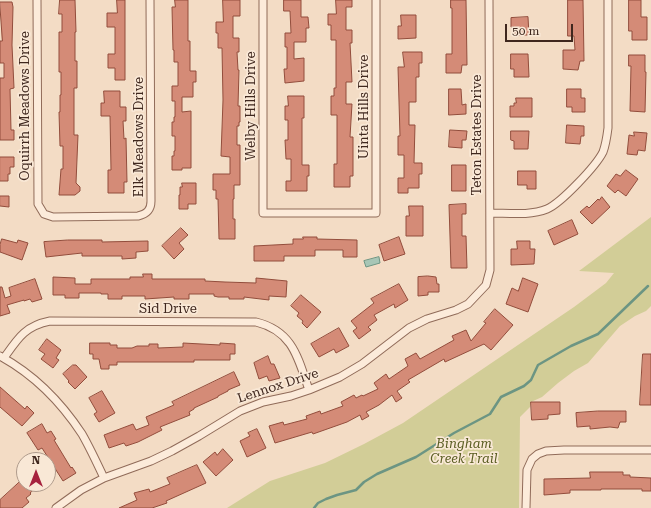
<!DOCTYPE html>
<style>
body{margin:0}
#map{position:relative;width:651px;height:508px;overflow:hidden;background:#f3dcc5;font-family:"Roboto Serif",serif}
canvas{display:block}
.north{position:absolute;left:16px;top:452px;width:40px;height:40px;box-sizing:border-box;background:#f9e8d6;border:1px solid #af9b8c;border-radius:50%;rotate:0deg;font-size:11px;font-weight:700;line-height:16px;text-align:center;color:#3f271e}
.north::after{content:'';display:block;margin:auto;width:14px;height:18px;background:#a6223e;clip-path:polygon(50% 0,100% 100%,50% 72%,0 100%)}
.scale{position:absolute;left:505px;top:24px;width:68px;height:18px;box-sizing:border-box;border:2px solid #3f271e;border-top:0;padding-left:5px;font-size:12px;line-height:14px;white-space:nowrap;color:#3f271e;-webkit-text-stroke:3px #f9e8d6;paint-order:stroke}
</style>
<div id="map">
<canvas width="651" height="508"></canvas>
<div class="north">N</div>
<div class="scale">50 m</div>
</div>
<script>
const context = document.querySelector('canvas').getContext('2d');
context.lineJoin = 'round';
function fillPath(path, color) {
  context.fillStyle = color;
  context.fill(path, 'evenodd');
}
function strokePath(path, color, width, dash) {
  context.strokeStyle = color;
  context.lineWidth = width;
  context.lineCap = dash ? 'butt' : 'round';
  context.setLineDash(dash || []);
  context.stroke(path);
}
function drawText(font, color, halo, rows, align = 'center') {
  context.font = font + ' "Roboto Serif",serif';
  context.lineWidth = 3.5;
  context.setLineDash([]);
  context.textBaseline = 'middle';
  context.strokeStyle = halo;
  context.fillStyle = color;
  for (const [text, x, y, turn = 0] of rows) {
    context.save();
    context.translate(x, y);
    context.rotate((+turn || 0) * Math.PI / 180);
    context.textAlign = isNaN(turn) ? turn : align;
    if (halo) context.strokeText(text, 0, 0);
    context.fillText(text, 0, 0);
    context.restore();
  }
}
fillPath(new Path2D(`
 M 651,217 L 651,306 L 646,311 L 635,316 L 620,326 L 588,363 L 574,371 L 558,383 L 542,397 L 531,402 L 530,407 L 520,417 L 519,508 L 227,508 L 270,481 L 325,463 L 364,444 L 403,423 L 574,307 L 606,283 L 614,273 L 579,271 Z`), '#d2cd97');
const water = new Path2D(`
 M 379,257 L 380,263 L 366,267 L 364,261 Z`);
fillPath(water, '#a7c6b6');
strokePath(water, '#6c9583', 1);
strokePath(new Path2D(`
 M 314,508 L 318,503 L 326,499 L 337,495 L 356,490 L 364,482 L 377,474 L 416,457 L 454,433 L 490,414 L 501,397 L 524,386 L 531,380 L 538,365 L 571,346 L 598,334 L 648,286`), '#6c9583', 2.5);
const building = new Path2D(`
 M 60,0 L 75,0 L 76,32 L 75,32 L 75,61 L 77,61 L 77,88 L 74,88 L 74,135 L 78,135 L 76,183 L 80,187 L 80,191 L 75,195 L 59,195 L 61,169 L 63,169 L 63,146 L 60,146 L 59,112 L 60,112 L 60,95 L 61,95 L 61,72 L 59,72 L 59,32 L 62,32 L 62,14 L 59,14 Z
 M 117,0 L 125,0 L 125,80 L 115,80 L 115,68 L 108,68 L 108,54 L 115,54 L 115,27 L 107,27 L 107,13 L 117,13 Z
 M 175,0 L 188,0 L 188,41 L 190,41 L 190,71 L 196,71 L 196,82 L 193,82 L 193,97 L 182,97 L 182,112 L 191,111 L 191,168 L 182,168 L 182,170 L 172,170 L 172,156 L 174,156 L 174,151 L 175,151 L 175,136 L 172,136 L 172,122 L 174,122 L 174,117 L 175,117 L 175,101 L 172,101 L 172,86 L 178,86 L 178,62 L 174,62 L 174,50 L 173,50 L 172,7 L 175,7 Z
 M 223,0 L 240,0 L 240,16 L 233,16 L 233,38 L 239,38 L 239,52 L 237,52 L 238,70 L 239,70 L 238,106 L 240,106 L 240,122 L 239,122 L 239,126 L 237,126 L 237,145 L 240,145 L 240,185 L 234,185 L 234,199 L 233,199 L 233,219 L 235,219 L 235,239 L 219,239 L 218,199 L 216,199 L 216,190 L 213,190 L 213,174 L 230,174 L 230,157 L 221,156 L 223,100 L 222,48 L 218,48 L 218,33 L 216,33 L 216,22 L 223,22 Z
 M 284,0 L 301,0 L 301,17 L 308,17 L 309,28 L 306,28 L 306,42 L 294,42 L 294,59 L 304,58 L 304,81 L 285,83 L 284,69 L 287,69 L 287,47 L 285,47 L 285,33 L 291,33 L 290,11 L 284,11 Z
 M 336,0 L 352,0 L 352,7 L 346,7 L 346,30 L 352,30 L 352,43 L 350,43 L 352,82 L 346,82 L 346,104 L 352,104 L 350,137 L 353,137 L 353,176 L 350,176 L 350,187 L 334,187 L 334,164 L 337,164 L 337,115 L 331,115 L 331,96 L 334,96 L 334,88 L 336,88 L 336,40 L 331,40 L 331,25 L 328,25 L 328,14 L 336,14 Z
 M 451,0 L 466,0 L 467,65 L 462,65 L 461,73 L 446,73 L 446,54 L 452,54 L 452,8 L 451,8 Z
 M 568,0 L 583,0 L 584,61 L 580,61 L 578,70 L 563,69 L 563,50 L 575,50 L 574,36 L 568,36 Z
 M 629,0 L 641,0 L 641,17 L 647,17 L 647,40 L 632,40 L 632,31 L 629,31 Z
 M 0,2 L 12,2 L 13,7 L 12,45 L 14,88 L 10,89 L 11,130 L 14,130 L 14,140 L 0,140 L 0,78 L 4,78 L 4,63 L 0,63 L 0,41 L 2,41 Z
 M 401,15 L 416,15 L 416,38 L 398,39 L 398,26 L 401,26 Z
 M 528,17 L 529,35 L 515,35 L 514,27 L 511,27 L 511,18 Z
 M 403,52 L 422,52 L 422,63 L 419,63 L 419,77 L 416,77 L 416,102 L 409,102 L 409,125 L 415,125 L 414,163 L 422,163 L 422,174 L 419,174 L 419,188 L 408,188 L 408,193 L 398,193 L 398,178 L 404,178 L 404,155 L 398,155 L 398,136 L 400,136 L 398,67 L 404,67 Z
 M 511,54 L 528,54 L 529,77 L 514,77 L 514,69 L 511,69 Z
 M 629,55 L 645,55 L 645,72 L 646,72 L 645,112 L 630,111 L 631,66 L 629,66 Z
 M 449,89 L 461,89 L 462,105 L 466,104 L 466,114 L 449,115 Z
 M 567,89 L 581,89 L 581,98 L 585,98 L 585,112 L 572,112 L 572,107 L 567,107 Z
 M 104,91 L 120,91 L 120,107 L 126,107 L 126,121 L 123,121 L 124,139 L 126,138 L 127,182 L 124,182 L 124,193 L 108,193 L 108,170 L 111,170 L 110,116 L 101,116 L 101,103 L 104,103 Z
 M 288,96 L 304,96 L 304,118 L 302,118 L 302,165 L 309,165 L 309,176 L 307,176 L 307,191 L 286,191 L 286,181 L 291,181 L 291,159 L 286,159 L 285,140 L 288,140 L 288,120 L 285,120 L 285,106 L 288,106 Z
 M 516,98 L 532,98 L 532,117 L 510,117 L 510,106 L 514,106 L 514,103 L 516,103 Z
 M 567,125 L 584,126 L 584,136 L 581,136 L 580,144 L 566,143 Z
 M 450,130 L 467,131 L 466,140 L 462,140 L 462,148 L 449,147 Z
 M 511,131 L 529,131 L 528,149 L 514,149 L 514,141 L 511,140 Z
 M 634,132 L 647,133 L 645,151 L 638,150 L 637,155 L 627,154 L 629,135 L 634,136 Z
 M 0,157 L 14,157 L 14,167 L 10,167 L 10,174 L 8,174 L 8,181 L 0,181 Z
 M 452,165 L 466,165 L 466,191 L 452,191 Z
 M 626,170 L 638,179 L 626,196 L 618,190 L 615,193 L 607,186 L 616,174 L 620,176 Z
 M 518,171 L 536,171 L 536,189 L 527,189 L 527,185 L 518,185 Z
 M 182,183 L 196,183 L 196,204 L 188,204 L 188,209 L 179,209 L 179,195 L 180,195 L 180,187 L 182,187 Z
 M 0,196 L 9,196 L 9,207 L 0,206 Z
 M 602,197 L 610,207 L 592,224 L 580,212 L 587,206 L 589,208 L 598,199 L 599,200 Z
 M 466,204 L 466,214 L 462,214 L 462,236 L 466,236 L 467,268 L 451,268 L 449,205 Z
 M 409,206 L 423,206 L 423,236 L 406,236 L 406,216 L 409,216 Z
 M 572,220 L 578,234 L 554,245 L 548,231 Z
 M 181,228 L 188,235 L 179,243 L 184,249 L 174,259 L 162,246 Z
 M 303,237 L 317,237 L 317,239 L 357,240 L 357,257 L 343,257 L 343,250 L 315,250 L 315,256 L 284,256 L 284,261 L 254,261 L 254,246 L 293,244 L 293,239 L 303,239 Z
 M 399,237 L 405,254 L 384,261 L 379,245 Z
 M 2,239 L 17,243 L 18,240 L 28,243 L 22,260 L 0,252 L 0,245 Z
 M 68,240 L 102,240 L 102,242 L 148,241 L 148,251 L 136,252 L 136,258 L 122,259 L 122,256 L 82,256 L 82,253 L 46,257 L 44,242 Z
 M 517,241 L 530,241 L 530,249 L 535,249 L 534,264 L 511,265 L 511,249 L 517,249 Z
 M 143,274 L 152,274 L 152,279 L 205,279 L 205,281 L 225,282 L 256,283 L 256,278 L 287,281 L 286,297 L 269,296 L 269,300 L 244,297 L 244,299 L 229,299 L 229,297 L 218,297 L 214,296 L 214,294 L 189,294 L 189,299 L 174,299 L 174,297 L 145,299 L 145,296 L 122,296 L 122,299 L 108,299 L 108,294 L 101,294 L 101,293 L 79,293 L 79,298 L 65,298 L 65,295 L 53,295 L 53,277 L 75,278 L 75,284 L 91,284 L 91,279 L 130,279 L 130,277 L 143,277 Z
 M 428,276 L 436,277 L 437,284 L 439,284 L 439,292 L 428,292 L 428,295 L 418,296 L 418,277 Z
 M 523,278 L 538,284 L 528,312 L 506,304 L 512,288 L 518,291 Z
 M 35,279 L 42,299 L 32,302 L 30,299 L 24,301 L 24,300 L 7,305 L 10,313 L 0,316 L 0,287 L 2,287 L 5,298 L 11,296 L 9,288 Z
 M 399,284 L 408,300 L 395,308 L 394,304 L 374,315 L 377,320 L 368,327 L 371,330 L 359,339 L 353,331 L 357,328 L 351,321 L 374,303 L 371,299 Z
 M 301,295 L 321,312 L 307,328 L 302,323 L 303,321 L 297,316 L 299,313 L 291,306 Z
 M 495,309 L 513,325 L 491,350 L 484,344 L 445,362 L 444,359 L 408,380 L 410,382 L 397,391 L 402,398 L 396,402 L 392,395 L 379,405 L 366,412 L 369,416 L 362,420 L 360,415 L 347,422 L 313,434 L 312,432 L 275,443 L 269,426 L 283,422 L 284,425 L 307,419 L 306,416 L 320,411 L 321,414 L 343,406 L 341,402 L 354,395 L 356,398 L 362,395 L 363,396 L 378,389 L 374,383 L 386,374 L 389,379 L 408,366 L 405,359 L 416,353 L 420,359 L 454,340 L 452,336 L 466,330 L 471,341 L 486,323 L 484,322 Z
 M 339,328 L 349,346 L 336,353 L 334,349 L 319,357 L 311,344 Z
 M 47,339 L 61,350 L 56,358 L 59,360 L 53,368 L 41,359 L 45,354 L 39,350 Z
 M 90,343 L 110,343 L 110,345 L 117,345 L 117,348 L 132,348 L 137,346 L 149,346 L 149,344 L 158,344 L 158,348 L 183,347 L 183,343 L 220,345 L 220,343 L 235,344 L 235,354 L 230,354 L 230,360 L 194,360 L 194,362 L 117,362 L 117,365 L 109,365 L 109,369 L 101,369 L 99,359 L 93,359 L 93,354 L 90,354 Z
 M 643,354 L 651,354 L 651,405 L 640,405 Z
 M 268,356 L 271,364 L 274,364 L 280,378 L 269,381 L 267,376 L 259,379 L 254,363 Z
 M 73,365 L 76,365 L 87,377 L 75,389 L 68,382 L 69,381 L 63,374 Z
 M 234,372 L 240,385 L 228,390 L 228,391 L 218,396 L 218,397 L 194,408 L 194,409 L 189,412 L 190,415 L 160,427 L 162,430 L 138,442 L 126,446 L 124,443 L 109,448 L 104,435 L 133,424 L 136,430 L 149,425 L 146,417 L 174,405 L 172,402 Z
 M 0,387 L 25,409 L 27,406 L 34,413 L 22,426 L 0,407 Z
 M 102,391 L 115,413 L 99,422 L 94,414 L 97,412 L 89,398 Z
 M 531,402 L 560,402 L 560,414 L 548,415 L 548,419 L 532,420 Z
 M 598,411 L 626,411 L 626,422 L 620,422 L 618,428 L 610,427 L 590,429 L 590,426 L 577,427 L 576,413 Z
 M 42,424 L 47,433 L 51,431 L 56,439 L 54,440 L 71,468 L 72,467 L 76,473 L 63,481 L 42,448 L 38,450 L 27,433 Z
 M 257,429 L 266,448 L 247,457 L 240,441 L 250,436 L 248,433 Z
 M 223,449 L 233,460 L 216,476 L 203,462 L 215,452 L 217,455 Z
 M 197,465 L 206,483 L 166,501 L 167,503 L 152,508 L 119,508 L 137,500 L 134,493 L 149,489 L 150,492 L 170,484 L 167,478 Z
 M 590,472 L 623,472 L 623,475 L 630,475 L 630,477 L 651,478 L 651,491 L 642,491 L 642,489 L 601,489 L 601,490 L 570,490 L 570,493 L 544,495 L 544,479 L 590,478 Z
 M 24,478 L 24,484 L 40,484 L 30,493 L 31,494 L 26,498 L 29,502 L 22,508 L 0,508 L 0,500 Z`);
fillPath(building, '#d48b77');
strokePath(building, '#924d3c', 1);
const street = new Path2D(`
 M 37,0 L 38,204 L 44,214 L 53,217 L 138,216 C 147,214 151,210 151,201 L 150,0
 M 263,0 L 263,213 L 376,213 L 376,0
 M 490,213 C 508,213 530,216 547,209 C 561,203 596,166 603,152 C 606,144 607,136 608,128 L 608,0
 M 0,356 C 33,374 61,402 82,434 C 90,448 97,463 104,478
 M 4,358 C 18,338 25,326 50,321 L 256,322 C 293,331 298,358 309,390
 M 56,508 L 81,490 L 104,478 L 151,461 L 172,451 L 199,436 L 240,411 L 263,402 L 291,396 L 309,390 L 340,377 L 362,364 L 409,328 L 427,319 L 456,310 L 468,304 L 486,285 L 490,270 L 489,0
 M 526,508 L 527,470 L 532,459 L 538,454 L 546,451 L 564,450 L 651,450`);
strokePath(street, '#906b59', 9);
strokePath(street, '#fcebda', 7);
drawText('13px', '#3f271e', '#f9e8d6', [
 ["Oquirrh Meadows Drive",25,106,-90],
 ["Welby Hills Drive",251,106,-90],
 ["Uinta Hills Drive",364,107,-90],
 ["Teton Estates Drive",477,135,-90],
 ["Elk Meadows Drive",139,137,-90],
 ["Sid Drive",168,309],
 ["Lennox Drive",278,386,-18]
]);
drawText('italic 13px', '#5a5d22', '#f9e8d6', [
 ["Bingham",464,444],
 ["Creek Trail",464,459]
]);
</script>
